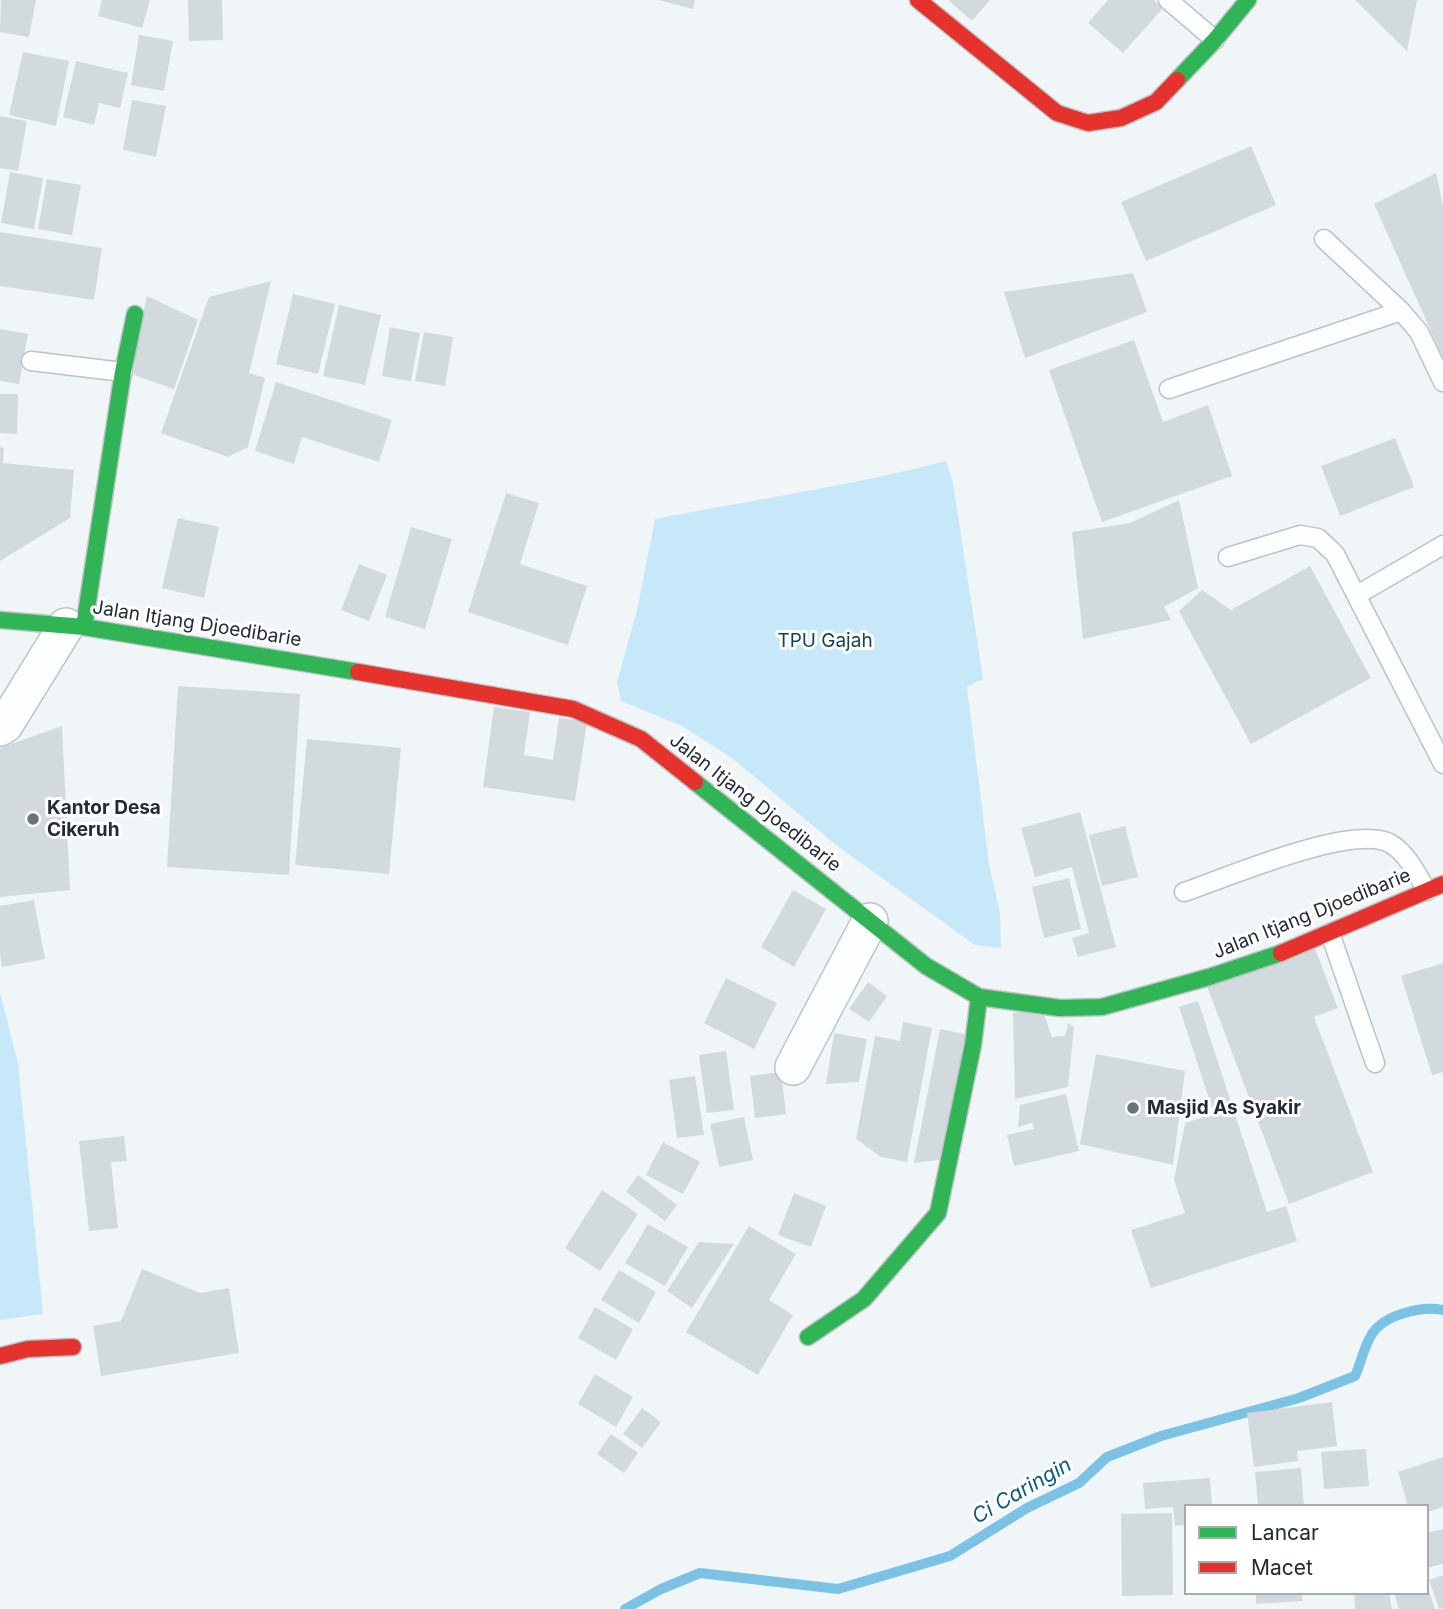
<!DOCTYPE html>
<style>
body{margin:0}
#map{position:relative;width:1443px;height:1609px;overflow:hidden;background:#f0f6f8;font-family:Inter,sans-serif}
canvas{display:block}
.legend{position:absolute;left:1184px;top:1504px;width:245px;height:91px;box-sizing:border-box;background:#fff;border:2px solid #a7abad;margin:0;padding:9px 12px;list-style:none;font-size:21px;color:#232c32}
.legend li{display:flex;align-items:center;gap:14px;height:35px}
.legend b{width:35px;border:2px solid #a7abad}
</style>
<div id="map">
<canvas width="1443" height="1609"></canvas>
<ul class="legend">
<li><b style="height:9px;background:#30b455"></b>Lancar</li>
<li><b style="height:9px;background:#e5322d"></b>Macet</li>
</ul>
</div>
<script>
const context = document.querySelector('canvas').getContext('2d');
context.lineJoin = 'round';
function fillPath(path, color) {
  context.fillStyle = color;
  context.fill(path, 'evenodd');
}
function strokePath(path, color, width, dash) {
  context.strokeStyle = color;
  context.lineWidth = width;
  context.lineCap = dash ? 'butt' : 'round';
  context.setLineDash(dash || []);
  context.stroke(path);
}
function drawText(font, color, halo, rows, align = 'center') {
  context.font = font + ' Inter,sans-serif';
  context.lineWidth = 6;
  context.setLineDash([]);
  context.textBaseline = 'middle';
  context.strokeStyle = halo;
  context.fillStyle = color;
  for (const [text, x, y, turn = 0] of rows) {
    context.save();
    context.translate(x, y);
    context.rotate((+turn || 0) * Math.PI / 180);
    context.textAlign = isNaN(turn) ? turn : align;
    if (halo) context.strokeText(text, 0, 0);
    context.fillText(text, 0, 0);
    context.restore();
  }
}
fillPath(new Path2D(`
 M 946,461 L 953,483 L 983,679 L 967,687 L 989,864 L 1000,913 L 1001,948 L 975,945 L 836,845 L 732,758 L 682,726 L 621,701 L 617,682 L 637,610 L 655,519 C 752,500 850,486 946,461 Z
 M 0,992 L 18,1063 L 43,1314 L 0,1320 Z`), '#c7e8f9');
strokePath(new Path2D(`
 M 625,1609 L 661,1589 L 700,1573 L 838,1589 L 950,1556 L 1027,1508 L 1079,1483 L 1107,1457 L 1161,1436 L 1299,1398 L 1355,1376 C 1361,1363 1364,1346 1372,1334 C 1385,1314 1422,1306 1443,1310`), '#7cc2e4', 10);
fillPath(new Path2D(`
 M 1,0 L 36,0 L 29,37 L 0,32 Z
 M 102,0 L 150,0 L 142,28 L 98,16 Z
 M 188,0 L 222,0 L 223,40 L 189,41 Z
 M 659,0 L 695,0 L 693,9 Z
 M 948,0 L 990,0 L 972,21 Z
 M 1108,0 L 1154,0 L 1163,8 L 1123,53 L 1088,23 Z
 M 1355,0 L 1417,0 L 1407,51 Z
 M 139,35 L 173,41 L 164,91 L 131,85 Z
 M 23,52 L 69,61 L 56,126 L 9,115 Z
 M 76,61 L 128,73 L 120,108 L 99,103 L 94,125 L 63,117 Z
 M 132,100 L 166,106 L 156,157 L 123,150 Z
 M 0,116 L 27,121 L 18,171 L 0,168 Z
 M 1251,146 L 1276,205 L 1146,261 L 1121,202 Z
 M 10,172 L 43,178 L 34,229 L 1,223 Z
 M 1436,173 L 1443,206 L 1443,358 L 1374,204 Z
 M 47,179 L 81,185 L 72,235 L 38,229 Z
 M 0,232 L 102,248 L 94,300 L 0,286 Z
 M 1133,273 L 1147,312 L 1025,358 L 1004,292 Z
 M 271,281 L 249,373 L 265,378 L 248,447 L 228,457 L 161,433 L 209,297 Z
 M 293,294 L 335,304 L 318,374 L 276,364 Z
 M 147,296 L 198,320 L 174,389 L 134,375 L 135,351 Z
 M 339,305 L 381,315 L 365,385 L 323,376 Z
 M 390,327 L 420,333 L 411,381 L 382,376 Z
 M 0,329 L 28,334 L 19,384 L 0,381 Z
 M 424,332 L 453,337 L 445,386 L 415,381 Z
 M 1134,340 L 1163,422 L 1208,405 L 1232,476 L 1102,522 L 1049,370 Z
 M 276,382 L 392,420 L 379,462 L 302,437 L 294,464 L 255,451 Z
 M 0,394 L 18,394 L 17,434 L 0,433 Z
 M 1395,438 L 1414,487 L 1340,516 L 1321,466 Z
 M 0,447 L 4,448 L 3,463 L 74,470 L 70,518 L 0,561 Z
 M 506,493 L 539,503 L 520,564 L 587,586 L 568,645 L 468,612 Z
 M 1179,500 L 1198,588 L 1164,607 L 1171,620 L 1083,639 L 1072,532 L 1130,523 Z
 M 178,518 L 219,527 L 204,598 L 162,588 Z
 M 411,527 L 452,539 L 425,629 L 385,617 Z
 M 359,564 L 387,575 L 369,621 L 341,610 Z
 M 1310,566 L 1371,678 L 1251,744 L 1179,611 L 1202,590 L 1231,610 Z
 M 178,686 L 300,694 L 289,875 L 167,867 Z
 M 494,707 L 530,712 L 524,755 L 553,760 L 559,718 L 587,722 L 575,801 L 483,787 Z
 M 62,726 L 70,890 L 0,897 L 0,748 Z
 M 307,739 L 401,748 L 389,874 L 295,865 Z
 M 1080,812 L 1116,947 L 1078,957 L 1072,938 L 1089,933 L 1072,867 L 1035,877 L 1021,828 Z
 M 1125,826 L 1138,877 L 1102,886 L 1089,835 Z
 M 1069,878 L 1081,929 L 1044,938 L 1032,887 Z
 M 793,890 L 826,909 L 794,967 L 761,947 Z
 M 34,900 L 45,959 L 2,967 L 0,953 L 0,906 Z
 M 1314,946 L 1338,1008 L 1314,1017 L 1373,1172 L 1289,1204 L 1207,986 Z
 M 1443,963 L 1443,1072 L 1432,1075 L 1401,976 Z
 M 726,978 L 777,1003 L 754,1049 L 704,1023 Z
 M 868,982 L 887,996 L 869,1022 L 849,1009 Z
 M 1198,1001 L 1267,1212 L 1286,1206 L 1297,1241 L 1151,1288 L 1131,1230 L 1185,1213 L 1174,1180 L 1185,1123 L 1214,1114 L 1179,1007 Z
 M 1042,1009 L 1052,1037 L 1065,1036 L 1068,1023 L 1074,1027 L 1068,1087 L 1015,1099 L 1013,1013 Z
 M 903,1022 L 932,1028 L 907,1162 L 881,1157 L 856,1139 L 875,1036 L 900,1041 Z
 M 940,1029 L 970,1035 L 946,1159 L 914,1163 Z
 M 834,1033 L 867,1039 L 859,1082 L 826,1084 Z
 M 726,1051 L 734,1110 L 707,1113 L 699,1055 Z
 M 1096,1054 L 1185,1071 L 1173,1165 L 1080,1144 Z
 M 781,1072 L 786,1114 L 755,1118 L 750,1076 Z
 M 695,1076 L 704,1135 L 677,1138 L 669,1080 Z
 M 1066,1094 L 1079,1151 L 1014,1166 L 1007,1135 L 1034,1129 L 1032,1123 L 1018,1127 L 1020,1105 Z
 M 744,1117 L 753,1160 L 719,1167 L 710,1124 Z
 M 124,1136 L 127,1161 L 111,1162 L 118,1228 L 89,1231 L 79,1141 Z
 M 663,1142 L 700,1162 L 683,1194 L 646,1175 Z
 M 638,1175 L 677,1205 L 665,1221 L 626,1192 Z
 M 602,1190 L 638,1214 L 600,1271 L 565,1248 Z
 M 794,1193 L 826,1206 L 811,1247 L 778,1235 Z
 M 648,1224 L 688,1247 L 665,1286 L 625,1263 Z
 M 749,1226 L 796,1254 L 769,1300 L 793,1315 L 758,1375 L 686,1332 Z
 M 699,1242 L 734,1244 L 692,1308 L 667,1291 Z
 M 142,1269 L 200,1293 L 229,1288 L 239,1353 L 101,1376 L 93,1326 L 121,1321 Z
 M 619,1270 L 656,1292 L 639,1323 L 601,1300 Z
 M 595,1307 L 633,1329 L 616,1360 L 578,1338 Z
 M 595,1374 L 633,1397 L 616,1427 L 578,1404 Z
 M 1332,1402 L 1337,1446 L 1297,1451 L 1298,1461 L 1254,1467 L 1247,1413 Z
 M 642,1408 L 661,1422 L 642,1448 L 623,1434 Z
 M 611,1434 L 638,1453 L 624,1473 L 597,1454 Z
 M 1366,1449 L 1369,1486 L 1324,1489 L 1321,1452 Z
 M 1443,1457 L 1443,1507 L 1427,1512 L 1427,1506 L 1408,1506 L 1398,1472 Z
 M 1301,1468 L 1304,1506 L 1258,1506 L 1255,1472 Z
 M 1210,1478 L 1212,1506 L 1186,1506 L 1186,1525 L 1175,1526 L 1173,1507 L 1145,1509 L 1143,1483 Z
 M 1172,1513 L 1173,1595 L 1122,1596 L 1121,1514 Z
 M 1443,1529 L 1443,1564 L 1427,1568 L 1427,1533 Z
 M 1443,1575 L 1443,1608 L 1439,1609 L 1429,1580 Z
 M 1427,1585 L 1435,1609 L 1399,1609 L 1394,1593 L 1427,1593 Z
 M 1256,1593 L 1302,1593 L 1302,1601 L 1256,1604 Z
 M 1354,1593 L 1389,1593 L 1392,1609 L 1355,1609 Z`), '#d3dade');
const lane = new Path2D(`
 M 1168,0 L 1215,40
 M 1324,239 L 1401,311 L 1419,332 L 1443,382
 M 31,361 L 123,372
 M 1169,389 L 1401,311
 M 1228,557 L 1300,535 L 1318,538 L 1335,554 L 1443,764
 M 1357,595 L 1443,545
 M 1184,892 C 1226,878 1355,822 1391,844 C 1407,853 1418,876 1427,891
 M 1330,933 L 1375,1063`);
const street = new Path2D(`
 M 0,728 L 5,725 L 66,626
 M 793,1067 L 870,921`);
const fast = new Path2D(`
 M 1177,80 L 1215,40 L 1248,0
 M 0,620 L 84,627 L 358,672
 M 84,627 L 123,372 L 135,314
 M 695,782 L 926,966 L 979,997 L 1060,1008 L 1102,1007 L 1209,977 L 1281,953
 M 808,1337 L 864,1299 L 938,1213 L 973,1045 L 979,997`);
const jam = new Path2D(`
 M 918,0 L 1057,113 L 1088,123 L 1121,118 L 1156,102 L 1177,80
 M 358,672 L 573,709 L 641,739 L 695,782
 M 1281,953 L 1443,884
 M 0,1356 L 28,1349 L 73,1347`);
strokePath(lane, '#bcc3c7', 21);
strokePath(street, '#bcc3c7', 38);
strokePath(fast, '#bcc3c7', 19);
strokePath(jam, '#bcc3c7', 19);
strokePath(lane, '#fdfefe', 18);
strokePath(street, '#fdfefe', 35);
strokePath(fast, '#30b455', 16);
strokePath(jam, '#e5322d', 16);
for (const [x, y, r, color] of [
 [33,819,7,"#6b7377"],
 [1133,1108,7,"#6b7377"]
]) {
  const dot = new Path2D();
  dot.arc(x, y, r, 0, 2 * Math.PI);
  context.fillStyle = color;
  context.fill(dot);
  strokePath(dot, '#fff', 2.5);
}
drawText('19px', '#232c32', '#fff', [
 ["Jalan Itjang Djoedibarie",197,624,9],
 ["Jalan Itjang Djoedibarie",755,803,38],
 ["Jalan Itjang Djoedibarie",1312,914,-22]
]);
drawText('19px', '#153f53', '#fff', [
 ["TPU Gajah",825,641]
]);
drawText('bold 19px', '#232c32', '#fff', [
 ["Kantor Desa",47,808],
 ["Cikeruh",47,830],
 ["Masjid As Syakir",1147,1108]
], 'left');
drawText('italic 21px', '#0d5b7b', '#fff', [
 ["Ci Caringin",1022,1491,-30]
]);
</script>
